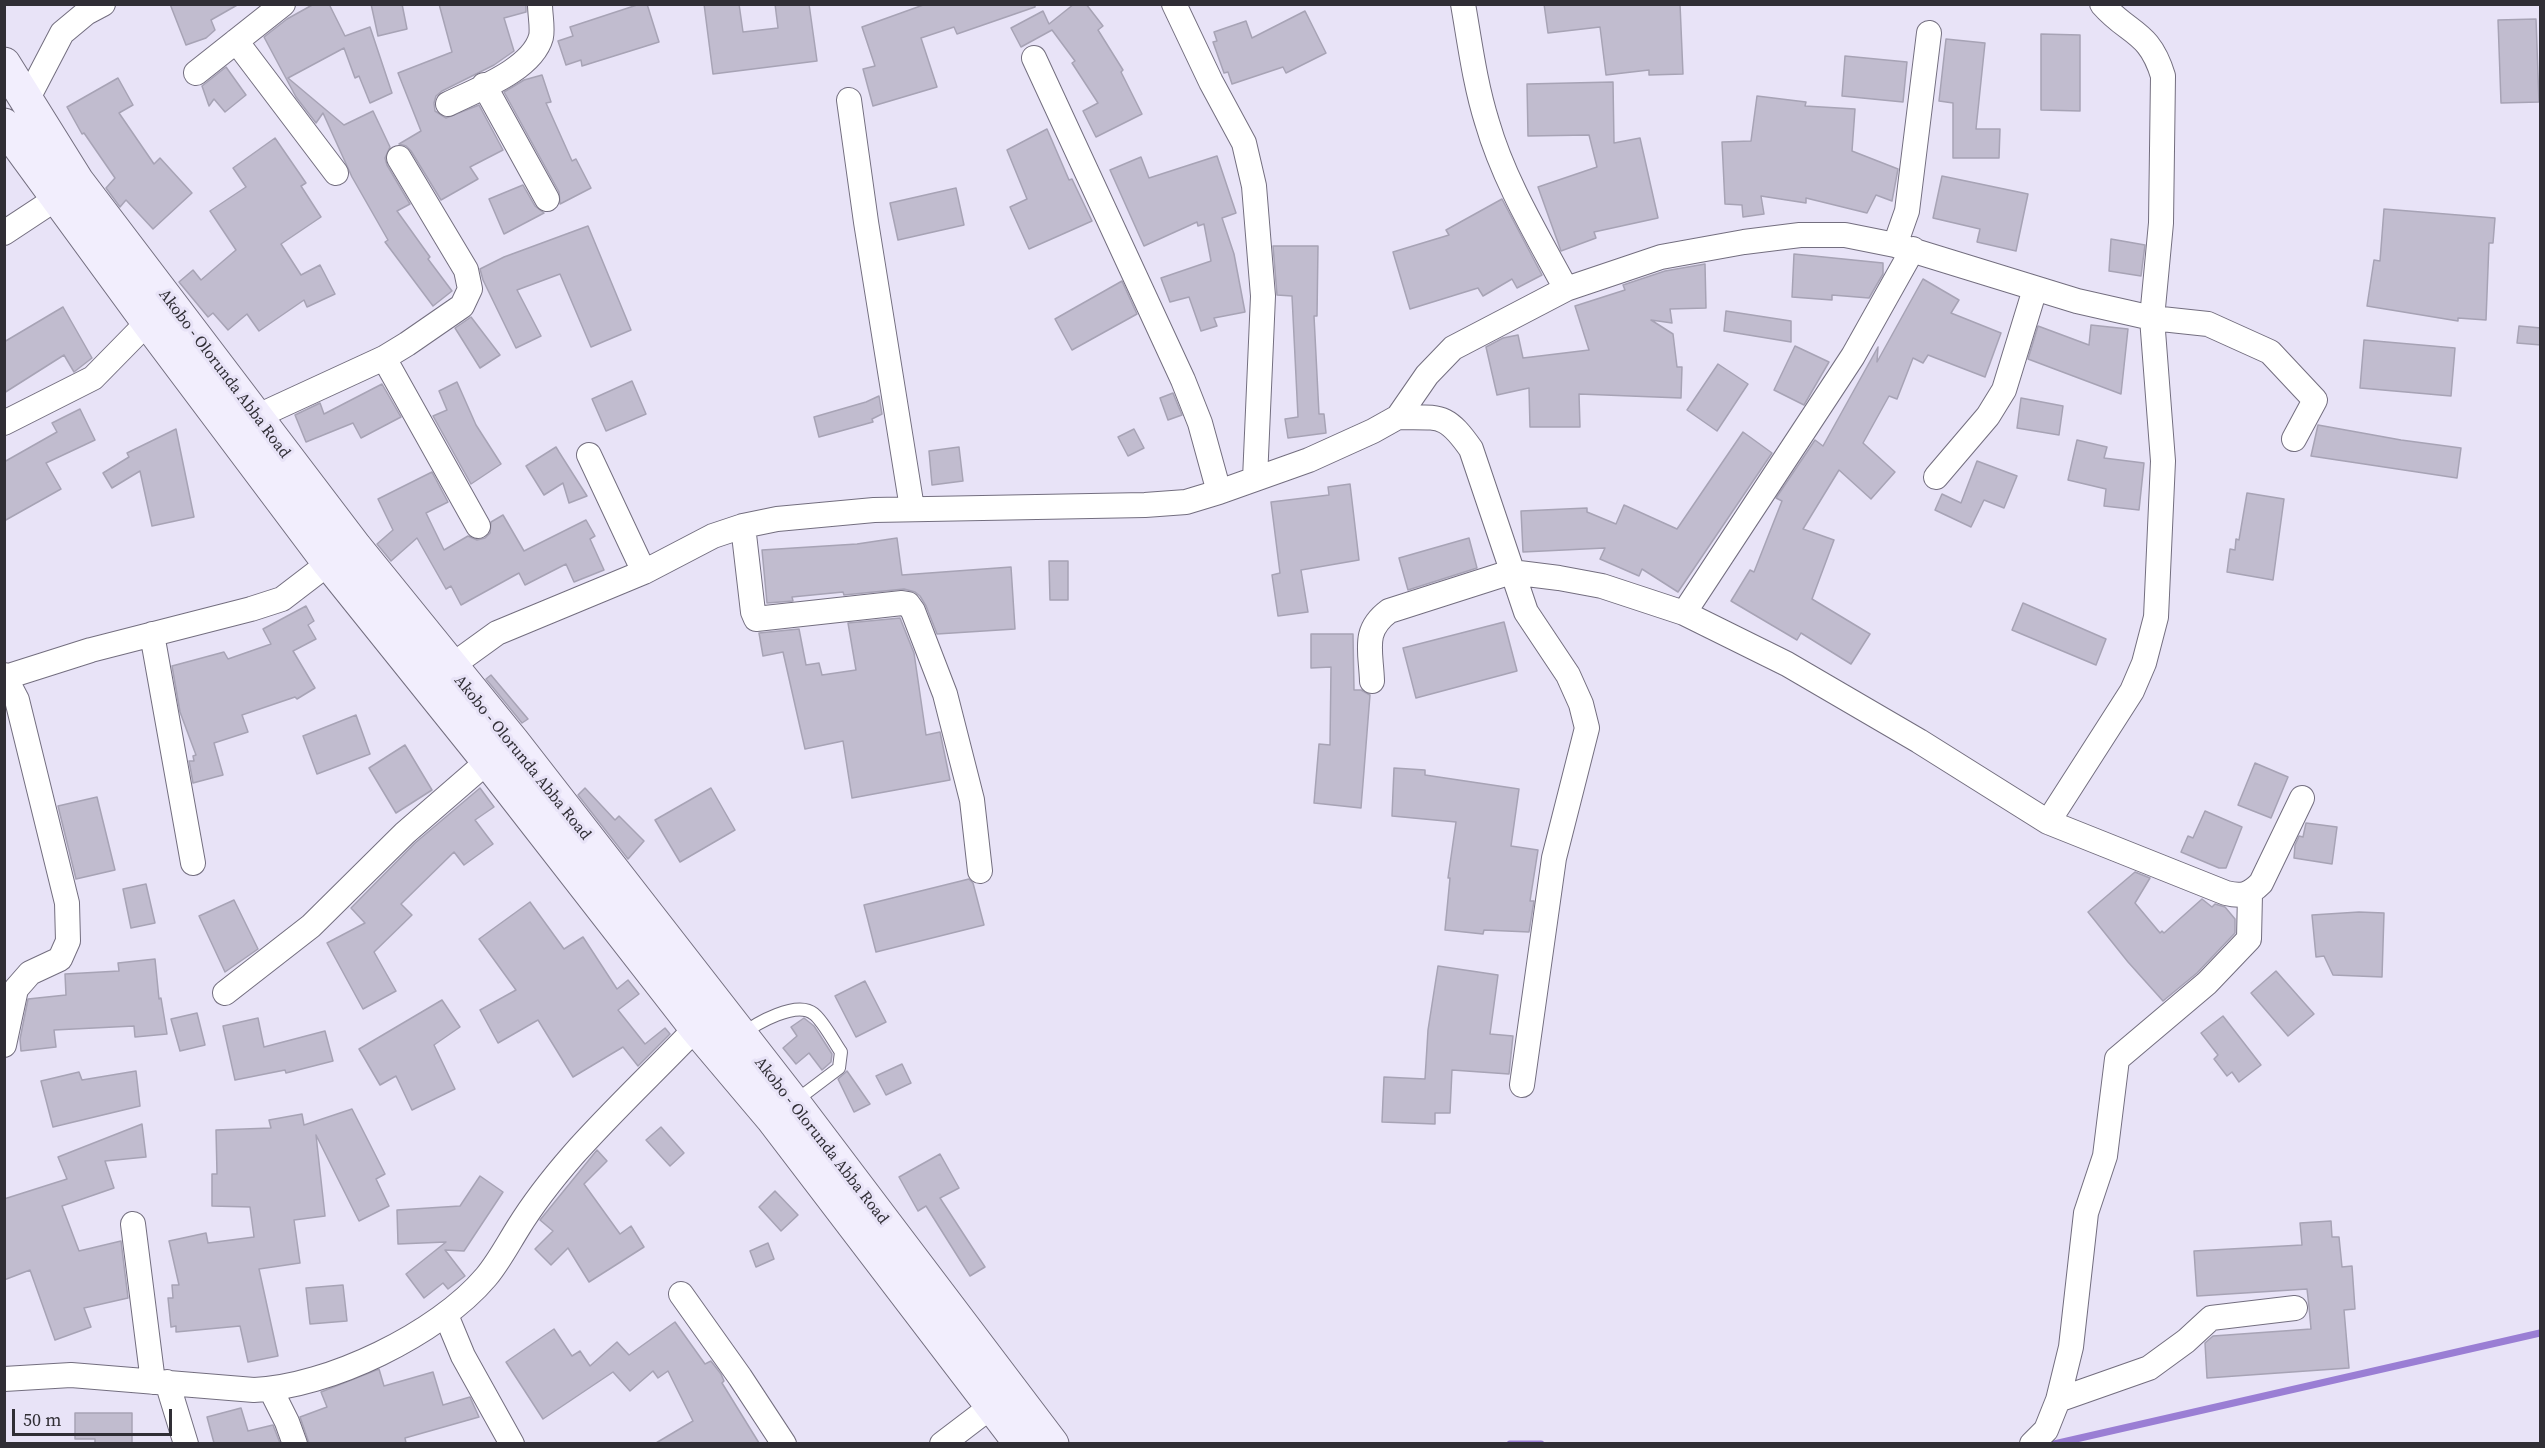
<!DOCTYPE html>
<style>
body{margin:0}
#map{position:relative;width:2545px;height:1448px;overflow:hidden;background:#e8e3f7;font-family:"Source Serif 4",serif}
canvas{display:block}
.frame{position:absolute;inset:0;border:6px solid #302e35;pointer-events:none}
.scale{position:absolute;left:12px;top:1409px;width:160px;height:27px;box-sizing:border-box;border:3px solid #302e35;border-top:0;padding-left:8px;font-size:18px;line-height:21px;white-space:nowrap;color:#302e35;-webkit-text-stroke:4px #e8e3f7;paint-order:stroke}
</style>
<div id="map">
<canvas width="2545" height="1448"></canvas>
<div class="frame"></div>
<div class="scale">50 m</div>
</div>
<script>
const context = document.querySelector('canvas').getContext('2d');
context.lineJoin = 'round';
function strokePath(path, color, width, dash) {
  context.strokeStyle = color;
  context.lineWidth = width;
  context.lineCap = dash ? 'butt' : 'round';
  context.setLineDash(dash || []);
  context.stroke(path);
}
function fillPath(path, color) {
  context.fillStyle = color;
  context.fill(path, 'evenodd');
}
function drawText(font, color, halo, rows, align = 'center') {
  context.font = font + ' "Source Serif 4",serif';
  context.lineWidth = 6;
  context.setLineDash([]);
  context.textBaseline = 'middle';
  context.strokeStyle = halo;
  context.fillStyle = color;
  for (const [text, x, y, turn = 0] of rows) {
    context.save();
    context.translate(x, y);
    context.rotate((+turn || 0) * Math.PI / 180);
    context.textAlign = isNaN(turn) ? turn : align;
    if (halo) context.strokeText(text, 0, 0);
    context.fillText(text, 0, 0);
    context.restore();
  }
}
strokePath(new Path2D(`
 M 1510,1444 L 1541,1444
 M 2054,1444 L 2540,1333`), '#9a7ed4', 7);
const building = new Path2D(`
 M 170,4 L 239,4 L 211,20 L 215,30 L 206,38 L 186,45 Z
 M 314,4 L 329,4 L 345,36 L 370,27 L 392,93 L 370,103 L 359,76 L 355,78 L 344,48 L 288,78 L 344,125 L 373,111 L 390,147 L 385,158 L 387,165 L 410,204 L 397,211 L 430,257 L 428,259 L 452,291 L 433,306 L 385,242 L 388,240 L 352,177 L 323,113 L 316,123 L 296,97 L 264,37 L 287,19 Z
 M 371,4 L 402,4 L 407,29 L 378,36 Z
 M 439,4 L 526,4 L 526,12 L 504,18 L 514,51 L 494,65 L 442,91 L 436,96 L 434,103 L 435,111 L 446,118 L 479,105 L 503,150 L 470,167 L 478,179 L 441,200 L 411,151 L 406,146 L 399,144 L 421,131 L 398,73 L 452,52 Z
 M 640,4 L 647,4 L 659,42 L 582,66 L 581,60 L 566,65 L 558,41 L 573,36 L 570,27 Z
 M 704,4 L 739,4 L 743,32 L 778,28 L 775,4 L 809,4 L 817,61 L 713,74 Z
 M 926,4 L 1035,4 L 1035,7 L 957,34 L 954,27 L 921,38 L 937,87 L 873,106 L 863,69 L 875,66 L 862,27 Z
 M 1074,4 L 1086,4 L 1103,26 L 1098,30 L 1123,70 L 1121,72 L 1142,114 L 1096,137 L 1083,111 L 1098,103 L 1072,63 L 1075,61 L 1052,30 L 1021,47 L 1011,28 L 1043,11 L 1049,24 Z
 M 1544,4 L 1680,4 L 1683,74 L 1649,75 L 1649,70 L 1606,75 L 1600,27 L 1548,33 Z
 M 1305,11 L 1326,53 L 1286,73 L 1283,67 L 1232,84 L 1228,72 L 1224,73 L 1213,42 L 1217,41 L 1214,32 L 1246,21 L 1252,38 Z
 M 2536,19 L 2539,102 L 2501,103 L 2498,20 Z
 M 2041,34 L 2080,35 L 2080,111 L 2041,110 Z
 M 1946,39 L 1985,43 L 1976,129 L 2000,129 L 1999,158 L 1953,158 L 1953,103 L 1939,101 Z
 M 1845,56 L 1907,62 L 1903,102 L 1842,96 Z
 M 226,67 L 246,95 L 225,112 L 214,99 L 209,106 L 202,86 Z
 M 542,75 L 551,102 L 546,103 L 572,161 L 576,159 L 591,188 L 560,204 L 559,192 L 504,92 L 524,80 Z
 M 118,78 L 133,105 L 119,113 L 154,164 L 160,158 L 192,193 L 153,229 L 126,200 L 120,207 L 106,188 L 115,178 L 84,133 L 82,134 L 67,107 Z
 M 1613,82 L 1614,143 L 1640,138 L 1658,218 L 1594,232 L 1596,238 L 1561,251 L 1538,187 L 1597,167 L 1589,135 L 1528,136 L 1527,84 Z
 M 1757,96 L 1806,102 L 1805,106 L 1855,109 L 1852,151 L 1898,169 L 1892,201 L 1876,195 L 1867,213 L 1806,198 L 1806,203 L 1761,196 L 1764,214 L 1743,217 L 1742,205 L 1725,204 L 1722,142 L 1751,141 Z
 M 1047,129 L 1069,180 L 1072,179 L 1092,221 L 1029,249 L 1010,207 L 1027,199 L 1007,150 Z
 M 275,138 L 306,183 L 301,186 L 321,217 L 281,244 L 301,275 L 320,265 L 335,294 L 307,307 L 304,300 L 259,331 L 247,314 L 228,330 L 213,313 L 208,317 L 179,282 L 193,270 L 201,280 L 236,250 L 210,211 L 246,187 L 233,168 Z
 M 1217,156 L 1236,213 L 1222,218 L 1234,254 L 1245,312 L 1214,318 L 1217,326 L 1201,331 L 1189,297 L 1170,302 L 1161,278 L 1211,261 L 1204,224 L 1198,226 L 1197,222 L 1144,246 L 1110,170 L 1141,157 L 1149,178 Z
 M 1942,176 L 2028,194 L 2016,251 L 1977,242 L 1980,229 L 1933,218 Z
 M 523,185 L 535,206 L 544,213 L 504,234 L 489,199 Z
 M 956,188 L 964,225 L 898,240 L 890,203 Z
 M 1502,199 L 1542,275 L 1517,288 L 1512,279 L 1483,296 L 1478,288 L 1410,309 L 1393,252 L 1449,235 L 1446,230 Z
 M 2384,209 L 2495,218 L 2493,243 L 2489,243 L 2486,320 L 2458,318 L 2458,321 L 2367,306 L 2374,260 L 2380,261 Z
 M 588,226 L 631,330 L 591,347 L 560,274 L 517,290 L 541,336 L 516,348 L 483,280 L 480,269 L 504,257 Z
 M 2111,239 L 2145,245 L 2141,276 L 2109,271 Z
 M 1273,246 L 1318,246 L 1317,316 L 1314,316 L 1319,414 L 1324,414 L 1326,433 L 1288,438 L 1285,419 L 1298,417 L 1292,296 L 1277,295 Z
 M 1794,254 L 1883,263 L 1883,274 L 1869,298 L 1832,295 L 1832,300 L 1792,297 Z
 M 1705,264 L 1706,308 L 1670,309 L 1672,323 L 1651,320 L 1673,334 L 1677,367 L 1682,367 L 1681,398 L 1579,394 L 1580,427 L 1530,427 L 1529,388 L 1497,395 L 1486,347 L 1503,338 L 1518,335 L 1523,358 L 1589,350 L 1575,306 L 1625,290 L 1623,285 L 1665,271 Z
 M 1923,279 L 1959,300 L 1951,313 L 2001,333 L 1985,377 L 1928,355 L 1923,363 L 1913,358 L 1897,399 L 1889,396 L 1863,443 L 1895,472 L 1871,499 L 1839,470 L 1803,529 L 1834,540 L 1812,599 L 1870,634 L 1851,664 L 1801,633 L 1797,640 L 1731,601 L 1750,570 L 1754,572 L 1782,501 L 1776,498 L 1815,440 L 1823,446 L 1878,347 L 1877,362 Z
 M 1122,281 L 1137,314 L 1072,350 L 1055,319 Z
 M 63,307 L 92,358 L 74,372 L 64,355 L 4,393 L 4,342 Z
 M 1726,311 L 1791,321 L 1791,342 L 1724,331 Z
 M 471,317 L 500,355 L 480,368 L 455,328 Z
 M 2091,325 L 2128,329 L 2121,394 L 2028,359 L 2038,326 L 2089,345 Z
 M 2519,326 L 2541,328 L 2541,345 L 2517,343 Z
 M 2364,340 L 2455,348 L 2451,396 L 2360,388 Z
 M 1795,346 L 1829,362 L 1804,405 L 1774,390 Z
 M 1718,364 L 1748,384 L 1717,431 L 1687,410 Z
 M 632,381 L 646,414 L 606,431 L 592,399 Z
 M 457,382 L 476,425 L 501,464 L 471,484 L 433,416 L 447,410 L 439,391 Z
 M 382,384 L 401,417 L 361,438 L 353,423 L 306,442 L 295,415 L 320,403 L 324,414 Z
 M 1173,393 L 1182,415 L 1168,420 L 1160,398 Z
 M 879,396 L 882,414 L 872,419 L 873,422 L 819,437 L 814,417 L 866,402 Z
 M 2021,398 L 2063,406 L 2059,435 L 2017,428 Z
 M 80,409 L 95,440 L 46,463 L 61,489 L 4,521 L 4,462 L 57,432 L 52,423 Z
 M 2318,425 L 2401,440 L 2461,448 L 2457,478 L 2311,456 Z
 M 176,429 L 194,517 L 152,526 L 140,471 L 112,488 L 103,473 L 129,457 L 127,453 Z
 M 1134,429 L 1144,448 L 1128,456 L 1118,437 Z
 M 1743,432 L 1772,453 L 1678,592 L 1642,569 L 1639,576 L 1600,559 L 1605,548 L 1523,552 L 1521,511 L 1587,508 L 1587,512 L 1616,524 L 1624,505 L 1677,529 Z
 M 2077,440 L 2107,447 L 2104,458 L 2144,463 L 2139,510 L 2104,506 L 2106,489 L 2068,480 Z
 M 556,447 L 559,452 L 587,496 L 569,503 L 563,483 L 544,495 L 526,466 Z
 M 959,447 L 963,481 L 932,485 L 929,451 Z
 M 1977,461 L 2017,476 L 2004,508 L 1984,500 L 1971,527 L 1935,510 L 1942,494 L 1961,503 Z
 M 432,472 L 448,502 L 426,513 L 444,550 L 468,536 L 477,540 L 485,538 L 490,533 L 491,522 L 503,515 L 524,551 L 586,520 L 595,536 L 590,539 L 604,570 L 574,582 L 566,564 L 525,585 L 519,573 L 461,605 L 451,586 L 446,589 L 417,538 L 391,561 L 377,544 L 393,530 L 378,499 Z
 M 1350,484 L 1359,560 L 1301,570 L 1308,612 L 1278,616 L 1272,575 L 1280,573 L 1271,502 L 1329,495 L 1328,487 Z
 M 2247,493 L 2284,499 L 2273,580 L 2227,572 L 2230,549 L 2235,550 L 2236,539 L 2239,540 Z
 M 897,538 L 902,575 L 1011,567 L 1015,629 L 937,634 L 926,606 L 920,596 L 915,592 L 904,589 L 844,595 L 843,592 L 792,597 L 793,601 L 767,603 L 762,550 L 857,544 Z
 M 1469,538 L 1477,568 L 1408,590 L 1399,558 Z
 M 1049,561 L 1068,561 L 1068,600 L 1050,600 Z
 M 2023,603 L 2106,639 L 2096,665 L 2012,630 Z
 M 306,606 L 314,621 L 308,625 L 316,639 L 293,651 L 315,688 L 297,699 L 295,697 L 242,715 L 248,732 L 214,743 L 223,775 L 193,783 L 189,761 L 194,761 L 193,756 L 196,755 L 180,712 L 172,666 L 224,652 L 228,659 L 271,644 L 263,629 Z
 M 900,618 L 914,653 L 926,735 L 940,732 L 950,780 L 852,798 L 843,741 L 805,749 L 783,652 L 763,656 L 759,633 L 799,629 L 806,665 L 819,663 L 822,675 L 856,670 L 848,623 Z
 M 1504,622 L 1517,671 L 1416,698 L 1403,648 Z
 M 1311,634 L 1353,634 L 1354,690 L 1361,690 L 1370,695 L 1361,808 L 1314,803 L 1319,744 L 1330,745 L 1331,667 L 1311,668 Z
 M 491,675 L 528,719 L 522,723 L 486,679 Z
 M 356,715 L 370,754 L 317,774 L 303,736 Z
 M 405,745 L 432,790 L 396,813 L 369,768 Z
 M 2255,763 L 2288,777 L 2271,818 L 2238,805 Z
 M 1394,768 L 1425,770 L 1425,775 L 1519,789 L 1511,846 L 1538,850 L 1530,901 L 1534,901 L 1529,932 L 1484,930 L 1483,934 L 1445,930 L 1450,878 L 1448,878 L 1456,822 L 1392,816 Z
 M 480,788 L 494,807 L 475,820 L 493,844 L 464,865 L 454,852 L 401,904 L 412,915 L 374,952 L 396,991 L 363,1009 L 327,943 L 365,923 L 351,908 L 415,843 Z
 M 585,788 L 615,820 L 619,816 L 644,841 L 628,859 L 578,795 Z
 M 711,788 L 735,830 L 680,862 L 655,820 Z
 M 97,797 L 115,870 L 76,879 L 58,806 Z
 M 2205,811 L 2242,827 L 2226,868 L 2219,868 L 2181,852 L 2188,836 L 2193,838 Z
 M 2306,823 L 2337,827 L 2332,864 L 2294,858 L 2295,845 L 2299,836 L 2303,837 Z
 M 2135,872 L 2150,878 L 2135,903 L 2160,933 L 2162,931 L 2164,933 L 2202,899 L 2212,907 L 2215,904 L 2225,907 L 2235,919 L 2235,933 L 2197,973 L 2163,1001 L 2128,962 L 2088,912 Z
 M 969,879 L 973,883 L 984,925 L 876,952 L 864,905 Z
 M 146,884 L 155,923 L 131,928 L 123,889 Z
 M 234,900 L 258,949 L 225,972 L 199,916 Z
 M 530,902 L 564,949 L 583,937 L 617,989 L 628,980 L 639,994 L 618,1010 L 645,1044 L 665,1028 L 670,1034 L 638,1066 L 623,1047 L 573,1077 L 538,1020 L 498,1043 L 480,1010 L 516,990 L 479,939 Z
 M 2359,912 L 2384,913 L 2382,977 L 2333,975 L 2324,956 L 2316,957 L 2312,915 Z
 M 155,959 L 159,999 L 161,998 L 167,1034 L 135,1037 L 134,1026 L 54,1030 L 56,1047 L 21,1051 L 20,1039 L 28,999 L 66,995 L 65,974 L 119,971 L 118,963 Z
 M 1438,966 L 1498,975 L 1490,1034 L 1513,1036 L 1509,1074 L 1452,1070 L 1450,1113 L 1435,1113 L 1435,1124 L 1382,1122 L 1384,1077 L 1425,1079 L 1428,1030 Z
 M 2276,971 L 2314,1014 L 2288,1036 L 2251,993 Z
 M 865,981 L 886,1022 L 856,1037 L 835,996 Z
 M 442,1000 L 460,1027 L 434,1045 L 455,1089 L 412,1110 L 396,1076 L 380,1085 L 359,1049 Z
 M 197,1013 L 205,1045 L 180,1051 L 171,1019 Z
 M 2223,1016 L 2261,1065 L 2239,1082 L 2232,1072 L 2227,1076 L 2214,1059 L 2218,1055 L 2201,1033 Z
 M 258,1018 L 264,1047 L 325,1031 L 333,1061 L 286,1073 L 285,1070 L 235,1080 L 223,1026 Z
 M 804,1018 L 814,1026 L 832,1054 L 831,1062 L 822,1070 L 809,1053 L 796,1064 L 783,1048 L 797,1036 L 791,1027 Z
 M 902,1064 L 911,1083 L 886,1095 L 876,1076 Z
 M 136,1071 L 140,1106 L 53,1127 L 41,1081 L 79,1072 L 82,1080 Z
 M 847,1071 L 870,1104 L 854,1112 L 838,1079 Z
 M 352,1109 L 385,1174 L 376,1179 L 389,1206 L 359,1221 L 316,1135 L 325,1216 L 294,1220 L 300,1263 L 259,1269 L 278,1356 L 248,1362 L 240,1326 L 176,1332 L 176,1326 L 171,1327 L 168,1298 L 173,1298 L 172,1285 L 179,1285 L 169,1241 L 206,1233 L 208,1243 L 254,1237 L 250,1207 L 212,1206 L 212,1174 L 217,1174 L 216,1130 L 271,1128 L 269,1120 L 302,1114 L 304,1125 Z
 M 142,1124 L 146,1157 L 105,1161 L 114,1188 L 62,1206 L 79,1251 L 121,1241 L 128,1298 L 84,1308 L 91,1327 L 55,1340 L 30,1270 L 4,1280 L 4,1199 L 67,1179 L 58,1157 Z
 M 661,1127 L 684,1153 L 670,1166 L 646,1140 Z
 M 597,1150 L 607,1161 L 584,1184 L 620,1234 L 631,1226 L 644,1247 L 589,1282 L 568,1248 L 551,1265 L 535,1249 L 553,1231 L 540,1220 Z
 M 940,1154 L 959,1188 L 940,1198 L 985,1267 L 970,1276 L 926,1206 L 918,1211 L 899,1177 Z
 M 480,1176 L 503,1192 L 464,1251 L 445,1250 L 465,1276 L 448,1289 L 443,1283 L 424,1298 L 406,1274 L 446,1242 L 398,1244 L 397,1210 L 460,1206 Z
 M 775,1191 L 798,1215 L 781,1231 L 759,1207 Z
 M 2331,1221 L 2332,1237 L 2339,1237 L 2342,1267 L 2352,1266 L 2355,1309 L 2344,1310 L 2349,1368 L 2207,1378 L 2205,1343 L 2213,1336 L 2311,1329 L 2309,1307 L 2307,1289 L 2197,1296 L 2194,1251 L 2302,1245 L 2300,1223 Z
 M 768,1243 L 774,1259 L 756,1267 L 750,1251 Z
 M 343,1285 L 347,1321 L 310,1324 L 306,1288 Z
 M 675,1322 L 705,1364 L 711,1361 L 721,1374 L 724,1381 L 722,1383 L 759,1443 L 656,1443 L 693,1421 L 668,1371 L 658,1378 L 653,1371 L 630,1391 L 613,1372 L 543,1419 L 506,1362 L 554,1329 L 572,1356 L 580,1351 L 590,1366 L 617,1342 L 629,1355 Z
 M 379,1369 L 384,1386 L 433,1372 L 443,1405 L 470,1397 L 479,1417 L 405,1438 L 406,1443 L 309,1443 L 300,1417 L 327,1407 L 321,1392 Z
 M 241,1408 L 248,1431 L 273,1425 L 280,1443 L 214,1443 L 207,1417 Z
 M 75,1413 L 132,1413 L 132,1443 L 95,1443 L 95,1439 L 75,1439 Z`);
fillPath(building, '#c1bccf');
strokePath(building, '#a7a3b5', 1.5);
const lane = new Path2D(`
 M 742,1035 C 756,1023 797,1000 814,1014 C 823,1021 834,1042 841,1052 L 839,1068 L 794,1102`);
const street = new Path2D(`
 M 1174,4 L 1211,82 L 1244,143 L 1254,186 L 1263,296 L 1255,479
 M 1463,4 C 1470,44 1475,84 1487,122 C 1504,181 1537,235 1566,289
 M 236,41 L 336,173
 M 1034,58 L 1183,380 L 1200,423 L 1219,492
 M 196,73 L 283,4
 M 484,85 L 547,199
 M 849,100 L 866,222 L 912,508
 M 26,102 L 62,33 L 86,13 L 103,4
 M 448,104 C 476,90 532,70 541,37 C 543,28 540,15 540,4
 M 4,233 L 57,198
 M 1895,245 L 1907,211 L 1929,33
 M 384,358 L 478,526
 M 256,417 L 384,358 L 407,344 L 462,306 L 470,289 L 466,270 L 399,158
 M 1398,417 C 1440,418 1445,412 1471,449 L 1526,612 L 1568,675 L 1581,704 L 1587,728 L 1554,858 L 1522,1085
 M 4,423 L 93,378 L 148,322
 M 589,455 L 644,572
 M 1936,477 L 1988,416 L 2004,390 L 2035,289
 M 743,526 L 753,612 L 756,619 L 902,603 L 908,604 L 913,611 L 945,694 L 972,800 L 980,871
 M 1684,613 L 1853,356 L 1913,249
 M 152,634 L 193,863
 M 450,667 L 497,633 L 644,572 L 713,536 L 743,526 L 777,519 L 874,510 L 1145,505 L 1186,502 L 1219,492 L 1309,460 L 1373,431 L 1398,417 L 1427,375 L 1453,348 L 1566,289 L 1661,257 L 1744,242 L 1800,235 L 1845,235 L 1895,245 L 2077,301 L 2152,318 L 2208,324 L 2270,352 L 2315,400 L 2294,439
 M 4,675 L 17,700 L 67,903 L 68,941 L 60,959 L 30,973 L 16,989 L 4,1045
 M 6,677 L 91,650 L 251,609 L 282,599 L 329,563
 M 1372,681 C 1371,650 1362,631 1389,611 L 1511,572 L 1559,578 L 1602,586 L 1684,613 L 1787,664 L 1919,741 L 2048,822 L 2226,893 C 2242,897 2249,895 2261,883 L 2302,798
 M 2048,822 L 2132,691 L 2144,663 L 2156,617 L 2163,461 L 2152,318 L 2161,223 L 2163,76 C 2149,30 2129,35 2102,4
 M 2250,894 L 2249,939 L 2207,983 L 2117,1059 L 2105,1156 L 2086,1213 L 2071,1347 L 2058,1400 L 2149,1368 L 2186,1341 L 2211,1318 L 2295,1308
 M 225,993 L 311,926 L 405,833 L 488,761
 M 133,1224 L 153,1382
 M 681,1294 L 740,1377 L 784,1444
 M 446,1315 L 463,1356 L 512,1444
 M 4,1379 L 71,1375 L 254,1390 C 328,1387 438,1334 486,1277 C 498,1263 508,1244 518,1228 C 534,1202 553,1178 573,1155 C 612,1111 656,1070 696,1028
 M 167,1382 L 186,1444
 M 271,1390 L 287,1422 L 295,1444
 M 942,1444 L 992,1406
 M 2032,1444 L 2046,1430 L 2058,1400`);
const secondary = new Path2D(`
 M 4,64 L 77,181 L 355,547 L 513,742 L 793,1102 L 1052,1444
 M 4,125 L 148,322 L 329,563 L 488,761 L 696,1028 L 772,1118 L 1021,1444`);
strokePath(lane, '#736e7f', 14);
strokePath(street, '#736e7f', 26);
strokePath(secondary, '#736e7f', 35);
strokePath(lane, '#fff', 12);
strokePath(street, '#fff', 24);
strokePath(secondary, '#f2eefd', 33);
drawText('16px', '#302e35', '#e8e3f7', [
 ["Akobo - Olorunda Abba Road",224,374,53],
 ["Akobo - Olorunda Abba Road",522,758,51],
 ["Akobo - Olorunda Abba Road",821,1141,52]
]);
</script>
